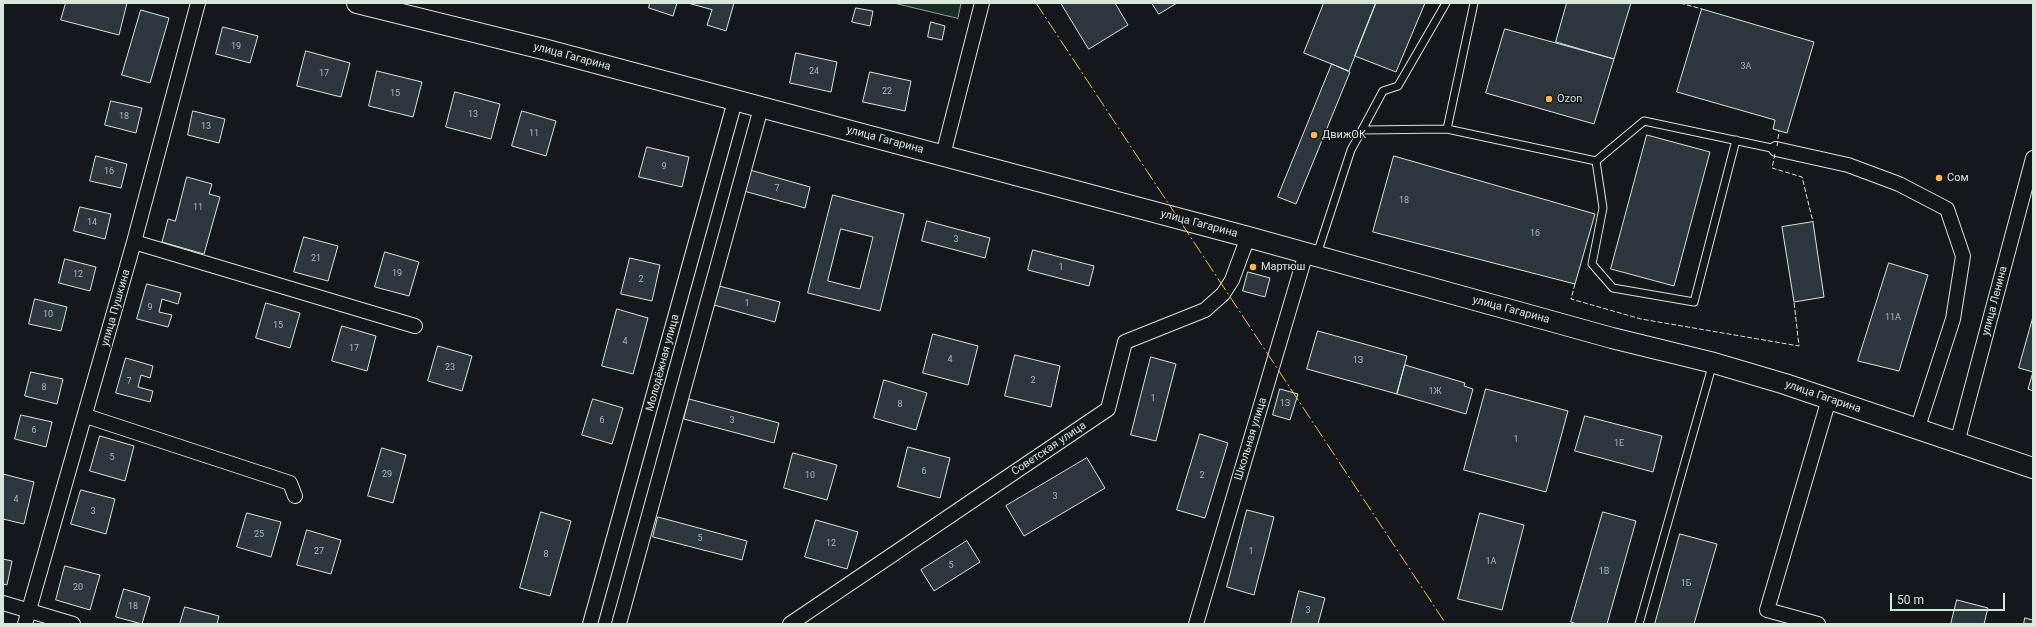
<!DOCTYPE html>
<meta charset="utf-8">
<style>
body{margin:0}
#map{position:relative;width:2036px;height:627px;overflow:hidden;background:#14181c;font-family:Roboto,sans-serif}
canvas{display:block}
.frame{position:absolute;inset:0;border:4px solid #d8e6dc;pointer-events:none}
.scale{position:absolute;left:1890px;top:593px;width:115px;height:18px;box-sizing:border-box;border:2px solid #d8e6dc;border-top:0;padding-left:5px;font-size:12px;line-height:14px;white-space:nowrap;color:#d8e6dc;-webkit-text-stroke:3px #14181c;paint-order:stroke}
</style>
<div id="map">
<canvas width="2036" height="627"></canvas>
<div class="frame"></div>
<div class="scale">50 m</div>
</div>
<script>
const context = document.querySelector('canvas').getContext('2d');
context.lineJoin = 'round';
function fillPath(path, color) {
  context.fillStyle = color;
  context.fill(path, 'evenodd');
}
function strokePath(path, color, width, dash) {
  context.strokeStyle = color;
  context.lineWidth = width;
  context.lineCap = dash ? 'butt' : 'round';
  context.setLineDash(dash || []);
  context.stroke(path);
}
function drawText(font, color, halo, rows, align = 'center') {
  context.font = font + ' Roboto,sans-serif';
  context.lineWidth = 3;
  context.setLineDash([]);
  context.textBaseline = 'middle';
  context.strokeStyle = halo;
  context.fillStyle = color;
  for (const [text, x, y, turn = 0] of rows) {
    context.save();
    context.translate(x, y);
    context.rotate((+turn || 0) * Math.PI / 180);
    context.textAlign = isNaN(turn) ? turn : align;
    if (halo) context.strokeText(text, 0, 0);
    context.fillText(text, 0, 0);
    context.restore();
  }
}
const green = new Path2D(`
 M 894,3 L 961,3 L 958,18 Z`);
fillPath(green, '#1a2d24');
strokePath(green, '#939e99', 1);
const building = new Path2D(`
 M 66,3 L 127,3 L 119,35 L 61,20 Z
 M 650,3 L 677,3 L 673,16 L 649,8 Z
 M 688,3 L 734,3 L 726,31 L 707,25 L 712,10 Z
 M 1061,3 L 1115,3 L 1128,25 L 1089,49 Z
 M 1152,3 L 1177,3 L 1159,14 Z
 M 1324,3 L 1376,3 L 1349,71 L 1304,53 Z
 M 1376,3 L 1425,3 L 1396,72 L 1355,56 Z
 M 1567,3 L 1631,3 L 1614,59 L 1556,42 Z
 M 856,8 L 873,11 L 870,26 L 852,22 Z
 M 1702,9 L 1814,42 L 1787,133 L 1773,129 L 1775,120 L 1677,92 Z
 M 141,10 L 169,18 L 150,83 L 122,75 Z
 M 931,22 L 945,26 L 942,40 L 928,37 Z
 M 223,27 L 258,36 L 250,63 L 216,54 Z
 M 1505,29 L 1614,59 L 1594,124 L 1486,93 Z
 M 306,51 L 350,63 L 341,97 L 297,86 Z
 M 796,53 L 837,62 L 831,92 L 790,83 Z
 M 1332,64 L 1350,72 L 1296,204 L 1278,197 Z
 M 377,71 L 422,82 L 413,117 L 369,106 Z
 M 870,72 L 911,81 L 905,111 L 863,102 Z
 M 455,92 L 500,104 L 491,139 L 446,127 Z
 M 111,101 L 142,108 L 136,133 L 105,125 Z
 M 193,111 L 225,119 L 219,143 L 188,135 Z
 M 522,111 L 556,121 L 546,156 L 512,146 Z
 M 1647,135 L 1710,152 L 1674,286 L 1611,269 Z
 M 647,147 L 689,157 L 682,187 L 639,177 Z
 M 96,156 L 127,164 L 121,188 L 90,181 Z
 M 1394,156 L 1595,214 L 1575,284 L 1373,232 Z
 M 750,170 L 810,187 L 805,208 L 744,191 Z
 M 187,177 L 212,184 L 209,194 L 220,197 L 204,254 L 162,242 L 168,219 L 175,221 Z
 M 833,195 L 904,214 L 880,311 L 808,293 ZM 841,229 L 873,237 L 860,289 L 828,281 Z
 M 80,207 L 111,214 L 105,239 L 74,231 Z
 M 927,221 L 990,238 L 985,258 L 922,241 Z
 M 1813,222 L 1824,297 L 1794,302 L 1782,227 Z
 M 304,237 L 338,246 L 328,281 L 294,272 Z
 M 1033,250 L 1094,266 L 1089,286 L 1028,270 Z
 M 385,252 L 419,262 L 409,296 L 375,287 Z
 M 630,258 L 660,265 L 652,301 L 621,294 Z
 M 65,259 L 96,267 L 90,291 L 59,283 Z
 M 1889,263 L 1928,275 L 1899,371 L 1858,361 Z
 M 1248,272 L 1270,278 L 1265,297 L 1243,291 Z
 M 147,284 L 181,293 L 178,304 L 162,299 L 159,312 L 172,315 L 168,327 L 137,319 Z
 M 719,286 L 780,302 L 775,322 L 714,305 Z
 M 35,299 L 67,307 L 61,331 L 29,324 Z
 M 266,303 L 300,313 L 290,348 L 256,338 Z
 M 617,309 L 648,318 L 633,374 L 602,366 Z
 M 2033,317 L 2033,391 L 2028,389 L 2033,372 L 2019,368 Z
 M 342,326 L 376,336 L 367,371 L 332,361 Z
 M 1318,331 L 1407,356 L 1397,394 L 1307,369 Z
 M 933,334 L 978,346 L 968,385 L 923,373 Z
 M 438,346 L 472,356 L 462,391 L 428,381 Z
 M 1015,355 L 1060,366 L 1051,407 L 1005,396 Z
 M 1151,357 L 1176,364 L 1156,441 L 1131,435 Z
 M 126,358 L 153,366 L 150,378 L 141,375 L 138,387 L 153,391 L 150,402 L 116,393 Z
 M 1405,365 L 1465,383 L 1464,386 L 1473,389 L 1466,414 L 1397,394 Z
 M 31,372 L 63,379 L 57,404 L 25,396 Z
 M 884,380 L 927,393 L 916,430 L 874,418 Z
 M 1280,389 L 1298,394 L 1290,420 L 1273,415 Z
 M 1486,389 L 1568,411 L 1546,492 L 1464,470 Z
 M 593,399 L 623,408 L 612,444 L 582,435 Z
 M 689,399 L 779,423 L 774,443 L 684,419 Z
 M 21,415 L 52,422 L 46,447 L 15,439 Z
 M 1585,416 L 1662,436 L 1653,472 L 1575,451 Z
 M 1200,434 L 1228,443 L 1205,518 L 1177,510 Z
 M 100,436 L 134,446 L 125,481 L 90,471 Z
 M 908,447 L 950,458 L 940,498 L 898,487 Z
 M 382,448 L 406,455 L 393,503 L 368,496 Z
 M 793,453 L 837,465 L 827,500 L 784,488 Z
 M 1087,458 L 1105,488 L 1024,536 L 1006,506 Z
 M 3,474 L 34,482 L 24,524 L 3,519 Z
 M 81,490 L 115,499 L 106,534 L 71,524 Z
 M 1247,510 L 1274,517 L 1254,595 L 1227,587 Z
 M 541,512 L 571,521 L 550,596 L 520,588 Z
 M 1603,512 L 1636,521 L 1607,624 L 1577,624 L 1571,622 Z
 M 247,513 L 281,522 L 271,557 L 237,547 Z
 M 1480,513 L 1524,525 L 1502,610 L 1458,599 Z
 M 658,517 L 747,541 L 742,560 L 653,537 Z
 M 816,520 L 858,532 L 847,569 L 805,557 Z
 M 307,530 L 341,540 L 331,574 L 297,565 Z
 M 1680,534 L 1717,544 L 1694,624 L 1655,624 Z
 M 967,541 L 980,562 L 934,591 L 921,570 Z
 M 3,559 L 12,561 L 7,585 L 3,584 Z
 M 65,566 L 100,575 L 90,610 L 56,600 Z
 M 124,589 L 150,597 L 142,624 L 116,617 Z
 M 1299,591 L 1325,598 L 1318,624 L 1291,624 Z
 M 1957,600 L 1988,608 L 1984,624 L 1951,624 Z
 M 185,607 L 219,616 L 217,624 L 180,624 Z
 M 2025,618 L 2033,620 L 2033,624 L 2024,624 Z`);
fillPath(building, '#2c363c');
strokePath(building, '#d8e6dc', 1);
const lane = new Path2D(`
 M 1447,129 L 1474,3
 M 1362,130 L 1383,91 L 1398,86 L 1446,3
 M 1596,161 L 1603,208 L 1592,264 L 1613,288 L 1694,302 L 1736,140
 M 1317,254 L 1351,150 L 1362,130 L 1447,129 L 1596,161 L 1644,121 L 1776,149
 M 1639,624 L 1713,363`);
const street = new Path2D(`
 M 1776,149 L 1848,165 L 1899,184 L 1947,209 L 1963,256 L 1953,319 L 1917,430
 M 943,155 L 982,3
 M 134,242 L 415,326
 M 86,416 L 290,483 L 295,496
 M 1957,443 L 2033,158
 M 3,603 L 73,624
 M 25,624 L 134,242 L 198,3
 M 590,624 L 735,101
 M 619,624 L 761,108
 M 790,624 L 1108,409 L 1125,342 L 1205,310 L 1223,294 L 1232,280 L 1248,237
 M 1196,624 L 1306,253
 M 1818,624 L 1767,610 L 1829,399`);
const secondary = new Path2D(`
 M 357,3 L 547,50 L 1248,237 L 1612,338 L 1714,363 L 1785,384 L 2033,468`);
strokePath(lane, '#d8e6dc', 9);
strokePath(street, '#d8e6dc', 16);
strokePath(secondary, '#d8e6dc', 22);
strokePath(lane, '#14181c', 7);
strokePath(street, '#14181c', 14);
strokePath(secondary, '#14181c', 20);
strokePath(new Path2D(`
 M 1680,3 L 1702,9
 M 1777,146 L 1779,131
 M 1775,154 L 1772,168 L 1802,177 L 1813,222
 M 1575,284 L 1571,299 L 1641,319 L 1799,346 L 1794,302`), '#d8e6dc', 1, [5, 2]);
strokePath(new Path2D(`
 M 1036,3 L 1446,624`), '#ffb74d', 1, [14, 3, 2, 3]);
for (const [x, y, r, color] of [
 [1549,99,4,"#ffb74d"],
 [1314,135,4,"#ffb74d"],
 [1939,178,4,"#ffb74d"],
 [1253,267,4,"#ffb74d"]
]) {
  const dot = new Path2D();
  dot.arc(x, y, r, 0, 2 * Math.PI);
  context.fillStyle = color;
  context.fill(dot);
  strokePath(dot, '#14181c', 1.5);
}
drawText('9px', '#adbab4', null, [
 ["19",236,47],
 ["3А",1746,67],
 ["24",814,72],
 ["17",324,74],
 ["22",887,92],
 ["15",395,94],
 ["13",473,115],
 ["18",124,117],
 ["13",206,127],
 ["11",534,134],
 ["9",664,167],
 ["16",109,172],
 ["7",777,189],
 ["18",1404,201],
 ["11",198,208],
 ["14",92,223],
 ["16",1535,234],
 ["3",956,240],
 ["21",316,259],
 ["1",1061,268],
 ["19",397,274],
 ["12",78,275],
 ["2",641,280],
 ["1",747,304],
 ["9",150,308],
 ["10",48,315],
 ["11А",1893,318],
 ["15",278,326],
 ["4",625,342],
 ["17",354,349],
 ["4",950,360],
 ["1З",1358,361],
 ["23",450,368],
 ["2",1033,381],
 ["7",129,382],
 ["8",44,388],
 ["1Ж",1435,392],
 ["1",1153,399],
 ["1З",1285,404],
 ["8",900,405],
 ["6",602,421],
 ["3",732,421],
 ["6",34,431],
 ["1",1516,440],
 ["1Е",1619,444],
 ["5",112,458],
 ["6",924,472],
 ["29",387,475],
 ["10",810,476],
 ["2",1202,476],
 ["3",1055,497],
 ["4",16,500],
 ["3",93,512],
 ["25",259,535],
 ["5",700,539],
 ["12",831,544],
 ["27",319,552],
 ["1",1251,552],
 ["8",546,555],
 ["1А",1491,562],
 ["5",951,566],
 ["1В",1604,572],
 ["1Б",1686,584],
 ["20",78,588],
 ["18",133,607],
 ["3",1308,611]
]);
drawText('11px', '#d8e6dc', '#14181c', [
 ["улица Гагарина",572,57,15],
 ["улица Гагарина",885,140,15],
 ["улица Гагарина",1199,224,15],
 ["улица Ленина",1995,301,-75],
 ["улица Пушкина",116,308,-74],
 ["улица Гагарина",1511,310,15],
 ["Молодёжная улица",663,363,-75],
 ["улица Гагарина",1823,397,19],
 ["Школьная улица",1251,439,-73],
 ["Советская улица",1049,449,-34]
]);
drawText('11px', '#d8e6dc', '#14181c', [
 ["Ozon",1557,99],
 ["ДвижОК",1322,135],
 ["Сом",1947,178],
 ["Мартюш",1261,267]
], 'left');
</script>
